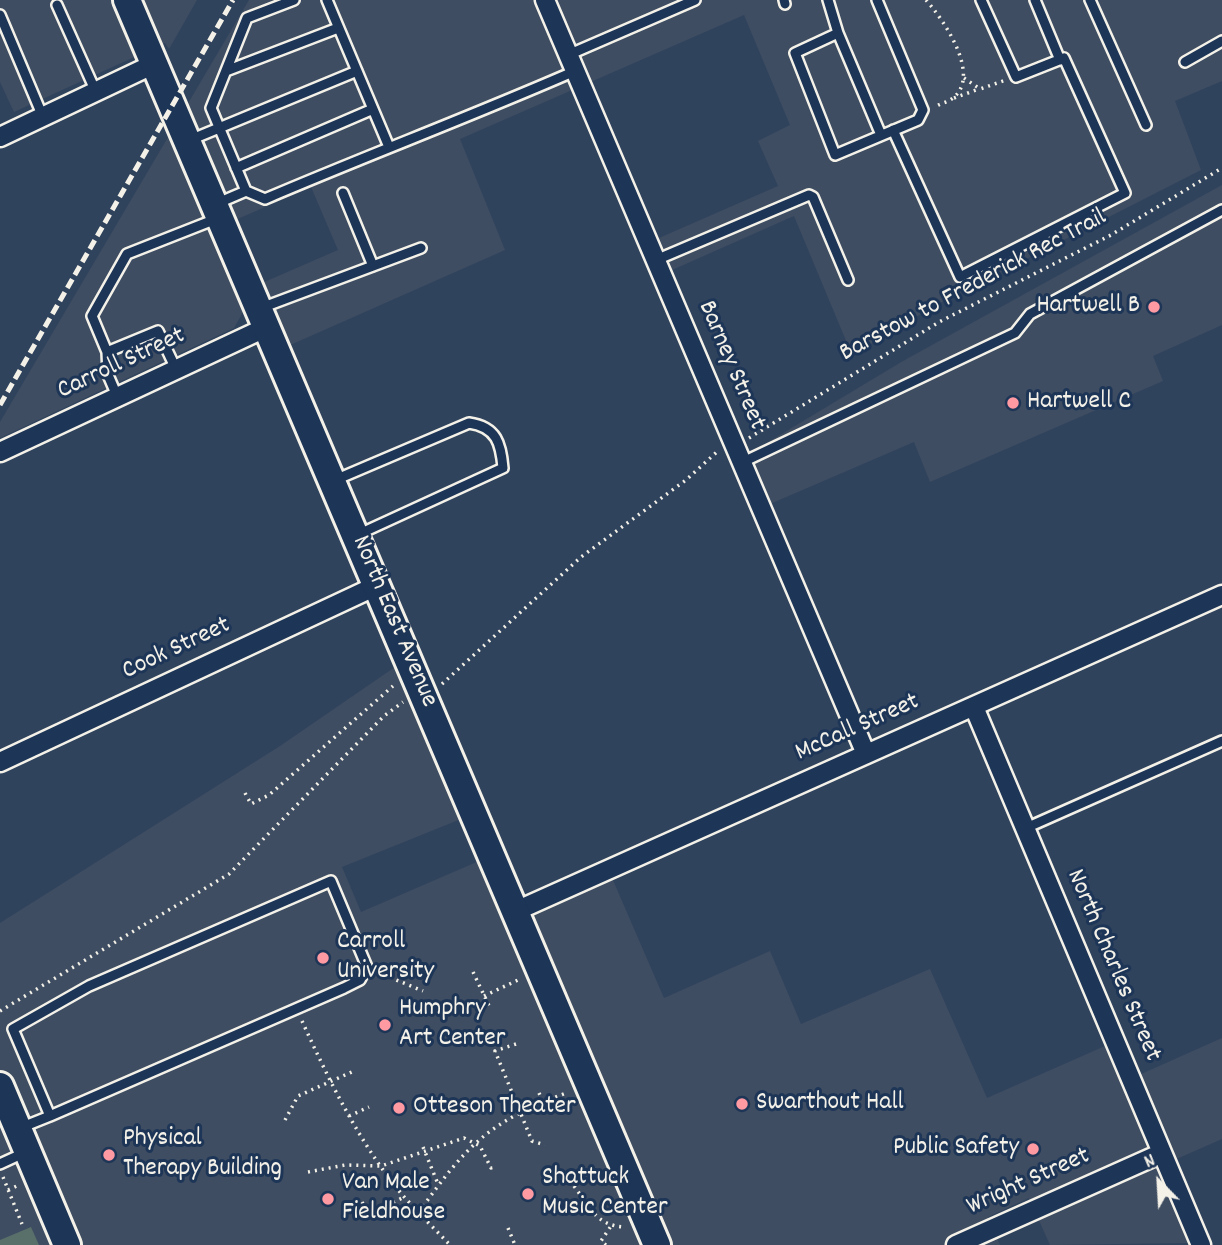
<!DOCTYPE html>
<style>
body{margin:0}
#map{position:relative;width:1222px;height:1245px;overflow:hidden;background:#30435d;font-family:Dekko,sans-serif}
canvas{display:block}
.north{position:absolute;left:1124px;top:1147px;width:70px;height:70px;-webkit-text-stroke:5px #1d3557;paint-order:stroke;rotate:336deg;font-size:19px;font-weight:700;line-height:28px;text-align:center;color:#f4f1e8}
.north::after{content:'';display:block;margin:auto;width:24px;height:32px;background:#f4f1e8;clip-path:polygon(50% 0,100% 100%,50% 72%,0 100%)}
</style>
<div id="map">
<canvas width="1222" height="1245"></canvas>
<div class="north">N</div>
</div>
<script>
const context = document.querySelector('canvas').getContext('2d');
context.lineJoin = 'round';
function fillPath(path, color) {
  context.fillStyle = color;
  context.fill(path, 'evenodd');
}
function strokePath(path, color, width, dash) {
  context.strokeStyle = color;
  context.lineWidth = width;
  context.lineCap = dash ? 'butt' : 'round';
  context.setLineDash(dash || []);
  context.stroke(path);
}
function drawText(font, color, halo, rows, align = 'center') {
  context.font = font + ' Dekko,sans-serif';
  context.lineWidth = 6;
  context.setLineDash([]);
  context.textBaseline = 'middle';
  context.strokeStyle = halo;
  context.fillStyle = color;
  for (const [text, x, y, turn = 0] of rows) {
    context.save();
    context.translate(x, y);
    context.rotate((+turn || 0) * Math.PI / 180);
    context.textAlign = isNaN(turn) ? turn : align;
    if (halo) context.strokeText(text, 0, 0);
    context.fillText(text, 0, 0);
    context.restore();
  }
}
fillPath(new Path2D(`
 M 0,0 L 197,0 L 169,49 L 165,43 L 14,112 L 0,82 Z
 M 249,0 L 1222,0 L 1222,81 L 1175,101 L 1201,170 L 938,304 L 852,355 L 794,216 L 672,270 L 659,238 L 778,186 L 758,141 L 790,125 L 744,15 L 460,139 L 505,250 L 288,346 L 262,283 L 338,250 L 311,187 L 210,231 L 243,312 L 234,328 L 0,438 L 0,422 Z
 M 1222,185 L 1222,325 L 1153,356 L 1163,381 L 930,482 L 914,442 L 770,504 L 750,453 L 903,361 Z
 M 395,667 L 461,819 L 342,867 L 361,912 L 479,861 L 505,925 L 612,878 L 664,998 L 770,951 L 801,1024 L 930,969 L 987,1098 L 1105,1046 L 1121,1083 L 1222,1038 L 1222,1139 L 1156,1168 L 1188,1243 L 1050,1245 L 1029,1198 L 988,1217 L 1000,1245 L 0,1245 L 0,923 L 280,746 Z`), '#3e4d61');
fillPath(new Path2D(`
 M 31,1227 L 39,1245 L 0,1245 L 0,1240 Z`), '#596f6a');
const lane = new Path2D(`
 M 327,0 L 389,147
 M 784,0 L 785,4
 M 828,0 L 838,33 L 795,53 L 835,155 L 918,120 L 923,110 L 877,0
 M 1035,0 L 1060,60
 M 1090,0 L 1146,125
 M 57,5 L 96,92
 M 0,15 L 43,117
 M 838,33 L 881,135
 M 568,55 L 695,0
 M 1185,62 L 1222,41
 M 226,71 L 338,28
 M 893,130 L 960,277 L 1125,193 L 1064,58 L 1016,77 L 981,0
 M 190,140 L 357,71
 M 236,168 L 373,109
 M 246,191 L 265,199 C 368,155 472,116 575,71
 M 343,193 L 373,266
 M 218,203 L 246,191 L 211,108 L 247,18 L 294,0
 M 656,260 L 809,195 L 813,197 L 848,280
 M 261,308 L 421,248
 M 107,352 L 108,375 L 117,396
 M 176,369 L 158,331 L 107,352 L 92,316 L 127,254 L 216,219
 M 743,462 L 1015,333 L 1030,314 L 1222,210
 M 335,480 L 469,423 C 497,427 501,444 503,468 L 357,535
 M 1026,828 L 1222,741
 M 20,1128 L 50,1116 L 344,988 L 360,980 L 367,967 L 331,881 L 89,986 L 13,1029 L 50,1116
 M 0,1164 L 26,1152`);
const street = new Path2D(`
 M 545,0 L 866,754
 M 0,137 L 154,64
 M 0,452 L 267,327
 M 974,707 L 1201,1245
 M 0,762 L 376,586
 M 516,911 L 1222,595
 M 956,1245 L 1162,1153`);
const secondary = new Path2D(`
 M 127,0 L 657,1245
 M 0,1086 L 67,1245`);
strokePath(lane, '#f4f1e8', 14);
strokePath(street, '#f4f1e8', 23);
strokePath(secondary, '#f4f1e8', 32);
strokePath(new Path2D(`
 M 926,0 C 943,19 982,75 953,98 C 947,103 939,103 934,108
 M 964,78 L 980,89 L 1006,80
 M 954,98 L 979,89
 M 749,438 L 939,322 L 1111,235 L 1222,168
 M 442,684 L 581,557 L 686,480 L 719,450
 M 245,793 L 251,804 L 269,795 L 393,686
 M 377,972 L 423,991
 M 473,972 L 491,1010
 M 484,996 L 518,980
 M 0,1011 L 229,874 L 384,716 L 403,702
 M 302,1021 C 328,1078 356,1136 395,1186 C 412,1207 432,1226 450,1245
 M 516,1044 L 495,1051 L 532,1141 L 545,1145
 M 539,1093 L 543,1102
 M 349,1116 L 369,1107
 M 285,1120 L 298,1096 L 354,1071
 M 423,1147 L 438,1184
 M 308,1172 L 345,1165 L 381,1166 L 464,1138 L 480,1146 L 491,1168 L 496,1166
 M 3,1177 L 22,1224
 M 574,1186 C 589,1206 596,1226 625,1227
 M 8,1190 L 19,1185
 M 362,1202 L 369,1215 L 404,1197
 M 419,1212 C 467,1145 487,1123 566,1093
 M 508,1228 L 515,1245
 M 606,1245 L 601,1241 L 611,1226`), '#f4f1e8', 3.5, [2, 5]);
strokePath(lane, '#1d3557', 9);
strokePath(street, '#1d3557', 18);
strokePath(secondary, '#1d3557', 26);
strokePath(new Path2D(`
 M 0,405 L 233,0`), '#f4f1e8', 5, [10, 5]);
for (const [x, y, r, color] of [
 [1154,307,7,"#ff9aa2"],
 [1013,403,7,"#ff9aa2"],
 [323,958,7,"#ff9aa2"],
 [385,1025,7,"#ff9aa2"],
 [742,1104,7,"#ff9aa2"],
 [399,1108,7,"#ff9aa2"],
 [1033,1149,7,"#ff9aa2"],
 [109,1155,7,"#ff9aa2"],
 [528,1194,7,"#ff9aa2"],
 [328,1199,7,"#ff9aa2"]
]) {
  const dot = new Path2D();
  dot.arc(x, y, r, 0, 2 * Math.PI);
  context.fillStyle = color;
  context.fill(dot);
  strokePath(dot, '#1d3557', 2.5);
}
drawText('26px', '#f4f1e8', '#1d3557', [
 ["Barstow to Frederick Rec Trail",974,287,-28],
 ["Carroll Street",122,365,-25],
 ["Barney Street",730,366,67],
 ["North East Avenue",393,622,67],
 ["Cook Street",177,650,-25],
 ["McCall Street",858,729,-24],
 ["North Charles Street",1112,966,67],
 ["Wright Street",1029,1183,-24]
]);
drawText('26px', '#f4f1e8', '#1d3557', [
 ["Hartwell B",1140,307,"right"],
 ["Hartwell C",1027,403],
 ["Carroll",337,943],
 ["University",337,973],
 ["Humphry",399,1010],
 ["Art Center",399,1040],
 ["Swarthout Hall",756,1104],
 ["Otteson Theater",413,1108],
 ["Physical",123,1140],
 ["Therapy Building",123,1170],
 ["Public Safety",1019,1149,"right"],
 ["Shattuck",542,1179],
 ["Music Center",542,1209],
 ["Van Male",342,1184],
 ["Fieldhouse",342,1214]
], 'left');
</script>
